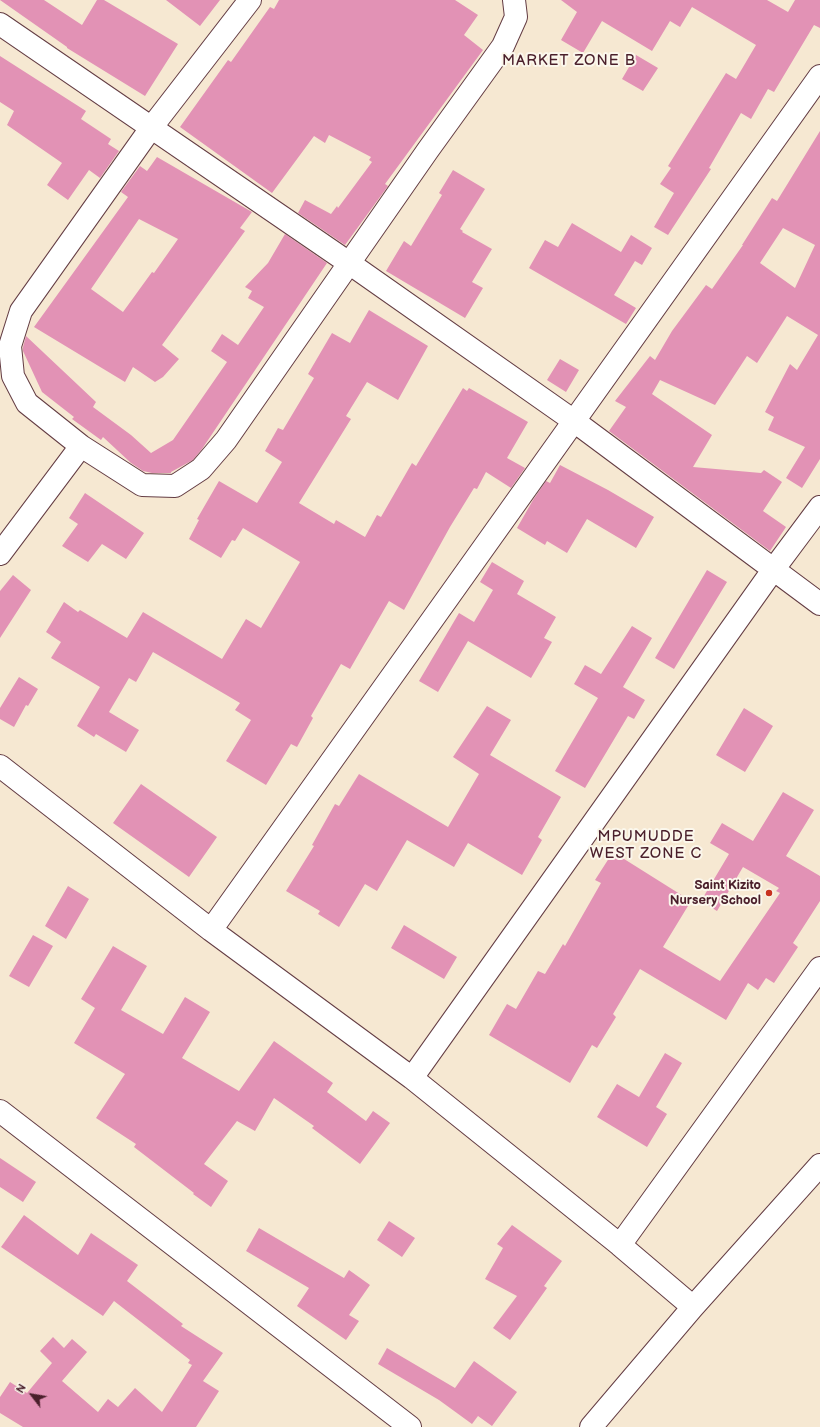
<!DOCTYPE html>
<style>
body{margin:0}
#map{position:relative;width:820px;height:1427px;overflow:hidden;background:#f6e8d2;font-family:"Balsamiq Sans",sans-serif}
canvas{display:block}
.north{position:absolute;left:12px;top:1375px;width:40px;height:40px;-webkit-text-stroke:3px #fbf7ec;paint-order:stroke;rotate:301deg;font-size:11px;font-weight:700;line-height:16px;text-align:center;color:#4a1f2b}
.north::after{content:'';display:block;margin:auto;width:14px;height:18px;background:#4a1f2b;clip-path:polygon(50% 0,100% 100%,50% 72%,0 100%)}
</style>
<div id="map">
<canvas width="820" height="1427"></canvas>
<div class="north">N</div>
</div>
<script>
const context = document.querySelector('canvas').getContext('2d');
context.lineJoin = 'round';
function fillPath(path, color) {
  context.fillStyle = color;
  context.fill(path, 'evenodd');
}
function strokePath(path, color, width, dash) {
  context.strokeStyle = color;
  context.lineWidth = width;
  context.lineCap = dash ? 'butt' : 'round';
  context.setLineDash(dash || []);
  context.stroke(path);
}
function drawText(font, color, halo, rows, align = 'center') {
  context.font = font + ' "Balsamiq Sans",sans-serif';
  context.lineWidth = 4;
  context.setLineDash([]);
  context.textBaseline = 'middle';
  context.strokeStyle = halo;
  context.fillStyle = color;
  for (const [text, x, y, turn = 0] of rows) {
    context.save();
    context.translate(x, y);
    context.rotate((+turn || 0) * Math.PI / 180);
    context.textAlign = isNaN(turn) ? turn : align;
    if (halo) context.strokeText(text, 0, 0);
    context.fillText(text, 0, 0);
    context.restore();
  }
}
fillPath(new Path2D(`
 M 0,0 L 44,0 L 82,25 L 97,0 L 104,0 L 178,44 L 145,96 L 67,48 L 67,47 Z
 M 166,0 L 220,0 L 200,26 Z
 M 279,0 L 455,0 L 478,15 L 464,35 L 483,50 L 385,184 L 388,186 L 345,245 L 298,213 L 305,200 L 331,214 L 337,206 L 338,208 L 372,162 L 369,160 L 371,157 L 329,135 L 325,143 L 314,136 L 272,193 L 180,127 L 228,60 L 231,62 L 270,7 L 274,9 Z
 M 561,0 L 767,0 L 788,12 L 795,0 L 820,0 L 820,28 L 814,25 L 774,92 L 768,89 L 751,119 L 741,113 L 709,168 L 711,169 L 668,235 L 654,227 L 674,193 L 660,184 L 671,168 L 668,166 L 726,73 L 736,79 L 756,45 L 692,7 L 680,27 L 670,21 L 652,51 L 602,21 L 583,53 L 561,40 L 577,12 Z
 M 636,55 L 658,68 L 643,91 L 622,79 Z
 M 0,56 L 86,111 L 81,119 L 111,139 L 108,144 L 119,151 L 100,178 L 89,170 L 68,200 L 47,185 L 62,163 L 7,125 L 14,111 L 0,102 Z
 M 820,131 L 820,459 L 802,488 L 786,478 L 805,447 L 768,430 L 774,417 L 765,412 L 790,364 L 797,370 L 818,335 L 787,316 L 757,363 L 747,356 L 715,405 L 660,380 L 652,394 L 712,435 L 693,467 L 761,473 L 764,470 L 782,482 L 763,511 L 786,527 L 770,551 L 609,431 L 626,407 L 615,401 L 650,356 L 655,360 L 672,331 L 706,285 L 712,289 L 743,245 L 742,245 L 772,198 L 777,201 ZM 783,228 L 815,245 L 795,288 L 760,263 Z
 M 157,157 L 252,212 L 240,228 L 245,231 L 162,345 L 179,359 L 163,377 L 155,382 L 133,367 L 125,382 L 34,327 L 128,197 L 121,192 L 140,166 L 147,171 ZM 139,219 L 178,239 L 154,273 L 152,272 L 123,312 L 91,289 Z
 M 453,170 L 485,189 L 460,229 L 463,231 L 462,232 L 492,249 L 472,282 L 483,288 L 465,318 L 386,271 L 404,241 L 411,246 L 442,195 L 439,193 Z
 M 572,223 L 621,252 L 631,235 L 652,248 L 642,265 L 635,261 L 614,295 L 636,308 L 626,324 L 529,268 L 545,240 L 558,247 Z
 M 285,234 L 327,263 L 202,449 L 193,460 L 171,472 L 171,473 L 152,473 L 143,471 L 131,463 L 103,437 L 101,440 L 72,419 L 74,417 L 42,392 L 23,351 L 23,347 L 26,336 L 96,402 L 93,407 L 131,435 L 151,453 L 173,440 L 227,362 L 211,351 L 222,334 L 238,345 L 264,307 L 248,298 L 252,291 L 245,287 L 268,263 Z
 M 369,310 L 428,346 L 398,400 L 367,382 L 346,416 L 351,419 L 299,503 L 334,524 L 336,520 L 365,537 L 377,515 L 381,517 L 412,463 L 416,466 L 463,388 L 467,391 L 469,388 L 528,422 L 507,458 L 525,468 L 511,488 L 486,472 L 477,489 L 474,488 L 450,527 L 404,610 L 389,601 L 350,669 L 341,664 L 311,716 L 313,718 L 297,747 L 291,744 L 266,785 L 226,761 L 251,720 L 235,710 L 240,703 L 153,652 L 136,682 L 129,678 L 109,712 L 139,730 L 126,752 L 96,734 L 94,737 L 77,726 L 100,687 L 51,658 L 61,642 L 46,632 L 64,602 L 78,612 L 80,610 L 127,638 L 143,612 L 222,659 L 246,619 L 261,628 L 300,562 L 243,528 L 235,541 L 232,540 L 221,558 L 189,539 L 199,520 L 197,519 L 219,481 L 257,503 L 282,462 L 265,451 L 278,428 L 283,430 L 314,378 L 308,374 L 332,333 L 350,343 Z
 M 560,359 L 579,370 L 566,392 L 547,380 Z
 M 560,465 L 608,490 L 654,517 L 636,548 L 587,519 L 567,553 L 547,541 L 545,545 L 517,528 L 533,500 L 546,481 L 550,483 Z
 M 85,493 L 144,533 L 126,559 L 102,544 L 88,562 L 62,546 L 78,524 L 69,518 Z
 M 492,562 L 524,581 L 517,594 L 556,617 L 544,638 L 552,642 L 531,678 L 468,641 L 438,692 L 419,681 L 459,613 L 474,622 L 493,590 L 480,582 Z
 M 707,570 L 727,582 L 674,669 L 655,658 Z
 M 13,575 L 31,590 L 0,638 L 0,591 Z
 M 632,626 L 652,638 L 623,687 L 645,700 L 634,719 L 628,716 L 585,788 L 555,771 L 598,698 L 574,684 L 585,665 L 601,674 Z
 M 19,677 L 38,689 L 28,706 L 26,705 L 14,727 L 0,719 L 0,708 Z
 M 487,706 L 511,720 L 490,755 L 561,797 L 538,837 L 542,840 L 522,875 L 468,843 L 454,867 L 407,840 L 377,891 L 365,884 L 339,927 L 318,914 L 320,911 L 286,891 L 314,846 L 312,845 L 335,804 L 339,806 L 359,774 L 448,827 L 479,774 L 453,757 Z
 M 744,708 L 773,726 L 745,772 L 716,755 Z
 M 141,784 L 217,837 L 189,877 L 113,823 Z
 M 783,792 L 814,810 L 786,856 L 820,876 L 820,901 L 793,943 L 798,947 L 774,983 L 766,978 L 758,990 L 748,983 L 726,1020 L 640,969 L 613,1014 L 616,1017 L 597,1048 L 592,1045 L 570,1083 L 489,1035 L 507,1004 L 516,1009 L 538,971 L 545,974 L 563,944 L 565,946 L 601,883 L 595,880 L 613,852 L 691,901 L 663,947 L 720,981 L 780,893 L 776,891 L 779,888 L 743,867 L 717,911 L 701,901 L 729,854 L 710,843 L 722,823 L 753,841 Z
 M 68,886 L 89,899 L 66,939 L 45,926 Z
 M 404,925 L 457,957 L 444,979 L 391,948 Z
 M 33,935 L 53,946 L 29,987 L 9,976 Z
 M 113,946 L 147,966 L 121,1010 L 163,1034 L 185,997 L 210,1012 L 182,1058 L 239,1091 L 274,1041 L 333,1083 L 327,1092 L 366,1121 L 373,1111 L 390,1123 L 360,1164 L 312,1128 L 314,1126 L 274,1098 L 255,1131 L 237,1121 L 204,1164 L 228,1181 L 211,1207 L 193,1194 L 194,1193 L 134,1147 L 136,1144 L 96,1118 L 125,1074 L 74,1043 L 95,1008 L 81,999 Z
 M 665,1053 L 682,1063 L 656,1107 L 667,1114 L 647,1147 L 597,1117 L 617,1084 L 639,1097 Z
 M 0,1158 L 36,1182 L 23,1202 L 0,1187 Z
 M 24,1215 L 78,1255 L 91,1233 L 138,1265 L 127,1281 L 183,1324 L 181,1326 L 223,1353 L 203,1381 L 219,1391 L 196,1427 L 23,1427 L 0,1413 L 0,1397 L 10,1382 L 27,1393 L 52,1363 L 40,1351 L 53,1337 L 64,1348 L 72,1339 L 87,1352 L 62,1381 L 98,1412 L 108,1399 L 118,1407 L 135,1388 L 162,1412 L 192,1365 L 188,1363 L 190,1360 L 114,1301 L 103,1316 L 1,1247 Z
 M 389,1221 L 415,1238 L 402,1257 L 377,1240 Z
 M 512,1225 L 562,1261 L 544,1286 L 547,1288 L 510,1340 L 493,1328 L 517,1296 L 485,1279 L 503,1248 L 497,1244 Z
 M 259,1228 L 344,1278 L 349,1270 L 370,1285 L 349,1315 L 359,1321 L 346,1340 L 297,1306 L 309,1288 L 246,1251 Z
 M 387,1348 L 455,1388 L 474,1361 L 517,1392 L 492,1426 L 478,1416 L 472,1424 L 439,1400 L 378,1364 Z`), '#e292b5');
const minor = new Path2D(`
 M 250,0 L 151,128 L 21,311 L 10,346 L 13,376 L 27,403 L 81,446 L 142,485 L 175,486 L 201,469 L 226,440 L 428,150 L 503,46 L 516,17 L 514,0
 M 0,24 L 349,263 L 574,421 L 820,604
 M 0,554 L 81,446
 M 0,766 L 211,930 L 412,1078 L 620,1245 L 693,1307
 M 211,930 L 820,76
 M 412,1078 L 773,570 L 820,507
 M 0,1111 L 410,1427
 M 620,1245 L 820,968
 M 591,1427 L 693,1307 L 820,1165`);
strokePath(minor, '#643d44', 24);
strokePath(minor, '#fff', 22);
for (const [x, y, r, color] of [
 [769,893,4,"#c8321e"]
]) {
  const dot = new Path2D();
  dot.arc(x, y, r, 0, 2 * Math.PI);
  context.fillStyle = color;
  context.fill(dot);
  strokePath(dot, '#fbf7ec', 1.5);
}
drawText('bold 13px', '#4a1f2b', '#fbf7ec', [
 ["Saint Kizito",761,886],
 ["Nursery School",761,901]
], 'right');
context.letterSpacing = '1px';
drawText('15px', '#4a1f2b', '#fbf7ec', [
 ["MARKET ZONE B",569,61],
 ["MPUMUDDE",646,837],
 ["WEST ZONE C",646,854]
]);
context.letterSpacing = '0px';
</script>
